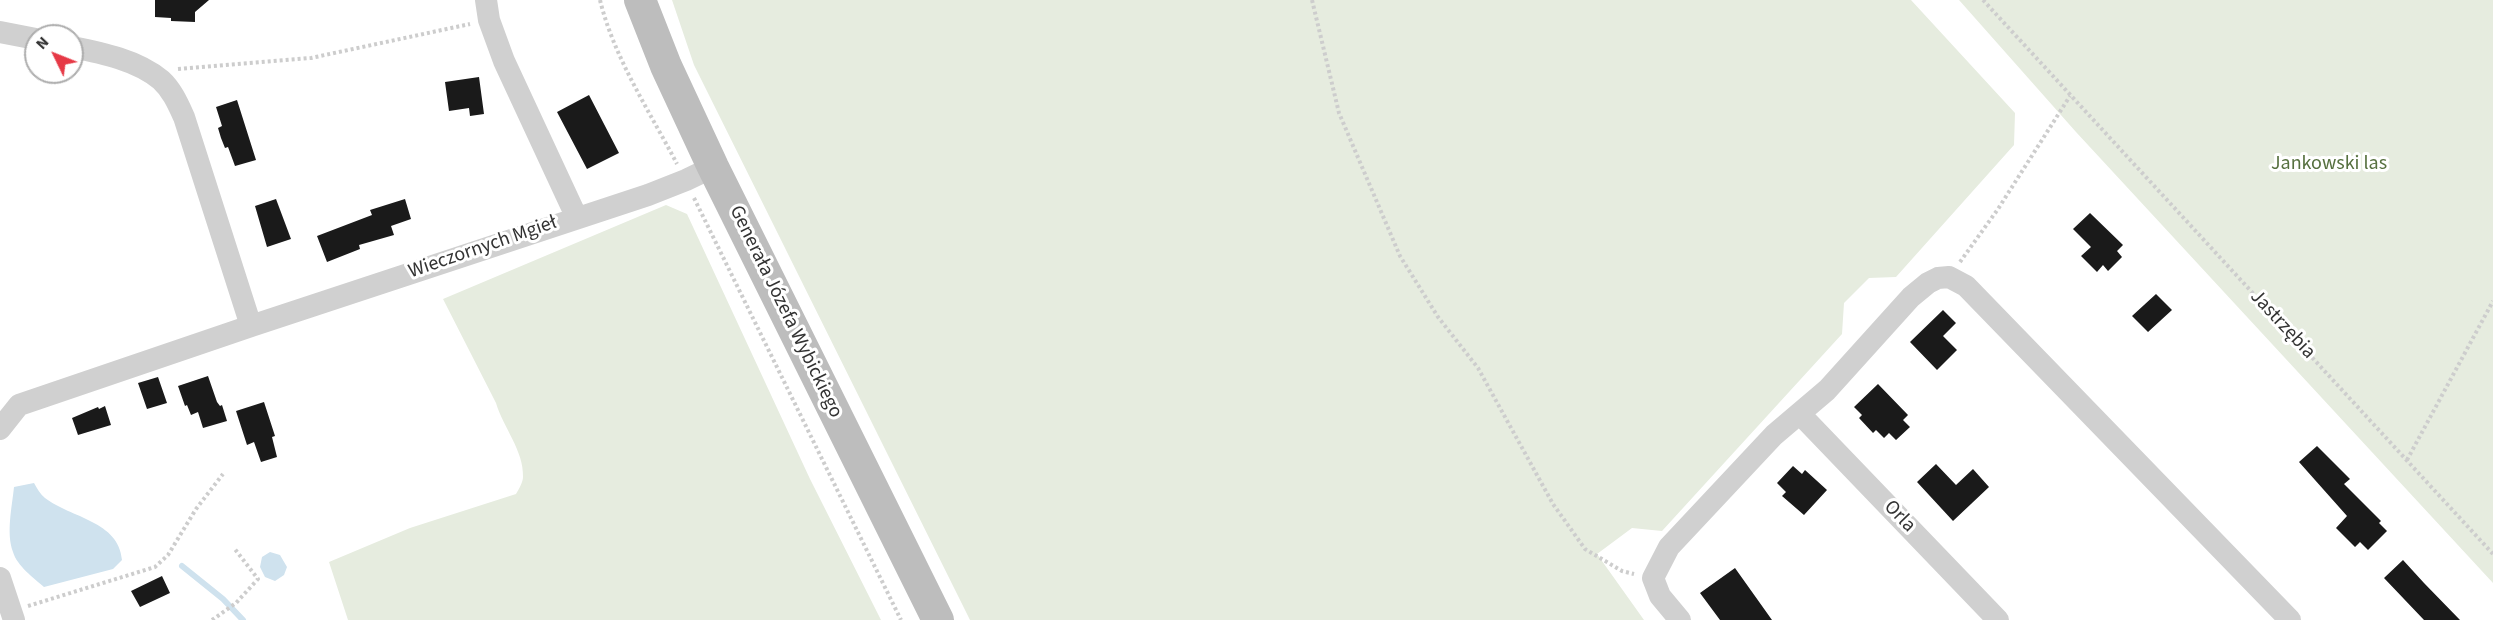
<!DOCTYPE html>
<meta charset="utf-8">
<style>
body{margin:0}
#map{position:relative;width:2493px;height:620px;overflow:hidden;background:#fff;font-family:"Source Sans 3",sans-serif}
canvas{display:block}
.north{position:absolute;left:24px;top:24px;width:60px;height:60px;box-sizing:border-box;background:#fff;border:2px solid #adadad;border-radius:50%;rotate:313deg;font-size:16px;font-weight:700;line-height:24px;text-align:center;color:#333}
.north::after{content:'';display:block;margin:auto;width:21px;height:27px;background:#e63946;clip-path:polygon(50% 0,100% 100%,50% 72%,0 100%)}
</style>
<div id="map">
<canvas width="2493" height="620"></canvas>
<div class="north">N</div>
</div>
<script>
const context = document.querySelector('canvas').getContext('2d');
context.lineJoin = 'round';
function fillPath(path, color) {
  context.fillStyle = color;
  context.fill(path, 'evenodd');
}
function strokePath(path, color, width, dash) {
  context.strokeStyle = color;
  context.lineWidth = width;
  context.lineCap = dash ? 'butt' : 'round';
  context.setLineDash(dash || []);
  context.stroke(path);
}
function drawText(font, color, halo, rows, align = 'center') {
  context.font = font + ' "Source Sans 3",sans-serif';
  context.lineWidth = 6;
  context.setLineDash([]);
  context.textBaseline = 'middle';
  context.strokeStyle = halo;
  context.fillStyle = color;
  for (const [text, x, y, turn = 0] of rows) {
    context.save();
    context.translate(x, y);
    context.rotate((+turn || 0) * Math.PI / 180);
    context.textAlign = isNaN(turn) ? turn : align;
    if (halo) context.strokeText(text, 0, 0);
    context.fillText(text, 0, 0);
    context.restore();
  }
}
fillPath(new Path2D(`
 M 672,0 L 1911,0 L 2015,113 L 2014,145 L 1896,277 L 1869,278 L 1844,303 L 1842,334 L 1662,531 L 1632,528 L 1597,554 L 1644,620 L 970,620 L 694,65 Z
 M 1959,0 L 2493,0 L 2493,583 L 2076,132 Z
 M 666,205 L 687,214 L 810,479 L 881,620 L 348,620 L 329,562 L 410,528 L 516,494 C 519,489 523,482 523,477 C 524,451 503,427 496,403 L 443,299 Z`), '#e6ecdf');
fillPath(new Path2D(`
 M 34,483 C 37,488 40,494 45,498 C 71,518 119,521 122,560 L 113,569 L 44,587 C 34,578 17,566 13,552 C 6,533 12,507 14,487 Z
 M 270,552 L 280,555 L 287,567 L 284,575 L 275,581 L 265,577 L 260,567 L 262,557 Z`), '#cfe2ee');
strokePath(new Path2D(`
 M 182,566 L 223,599 L 243,620`), '#cfe2ee', 6);
fillPath(new Path2D(`
 M 155,0 L 209,0 L 195,12 L 195,22 L 171,21 L 171,18 L 155,17 Z
 M 479,77 L 484,114 L 470,116 L 469,108 L 449,111 L 445,82 Z
 M 589,95 L 619,153 L 587,169 L 557,112 Z
 M 237,100 L 256,160 L 235,166 L 228,147 L 225,148 L 221,138 L 218,128 L 222,126 L 216,107 Z
 M 276,199 L 291,239 L 267,247 L 255,206 Z
 M 405,199 L 411,219 L 391,226 L 394,235 L 359,245 L 360,249 L 327,262 L 317,236 L 372,215 L 370,210 Z
 M 2090,213 L 2123,245 L 2117,251 L 2122,257 L 2108,271 L 2103,265 L 2097,272 L 2081,256 L 2091,247 L 2073,229 Z
 M 2156,294 L 2172,310 L 2148,332 L 2132,316 Z
 M 1943,310 L 1956,323 L 1943,336 L 1957,350 L 1937,370 L 1910,342 Z
 M 208,376 L 217,402 L 220,406 L 222,405 L 227,421 L 203,428 L 198,412 L 191,415 L 187,405 L 185,406 L 178,386 Z
 M 158,377 L 167,403 L 147,409 L 138,383 Z
 M 1878,384 L 1908,415 L 1903,420 L 1910,427 L 1896,440 L 1889,433 L 1884,438 L 1876,430 L 1873,433 L 1859,418 L 1862,415 L 1854,407 Z
 M 264,402 L 275,436 L 272,437 L 277,457 L 261,462 L 254,442 L 247,445 L 236,411 Z
 M 105,406 L 111,425 L 78,435 L 72,418 L 98,407 L 99,409 Z
 M 2317,446 L 2350,479 L 2344,484 L 2381,521 L 2379,523 L 2387,531 L 2368,550 L 2360,542 L 2355,547 L 2336,528 L 2347,516 L 2299,462 Z
 M 1936,464 L 1956,485 L 1973,469 L 1989,487 L 1953,521 L 1917,482 Z
 M 1793,466 L 1802,474 L 1805,470 L 1827,490 L 1804,515 L 1782,496 L 1786,492 L 1777,483 Z
 M 2403,560 L 2424,583 L 2460,620 L 2424,620 L 2384,578 Z
 M 1735,568 L 1772,620 L 1720,620 L 1700,593 Z
 M 162,576 L 170,593 L 140,607 L 131,591 Z`), '#1a1a1a');
strokePath(new Path2D(`
 M 600,0 C 614,58 650,112 677,164
 M 1312,0 L 1339,113 L 1400,256 L 1438,317 L 1478,368 L 1553,504 L 1585,549 L 1622,571 L 1634,574
 M 1983,0 L 2493,554
 M 178,69 L 311,58 L 470,24
 M 694,198 L 901,620
 M 1960,262 L 1998,209 L 2070,96
 M 2407,460 L 2493,301
 M 28,606 L 155,567 L 168,555 L 196,509 L 223,474
 M 212,620 L 236,603 L 258,579 L 234,548`), '#cdcdcd', 4, [3, 3]);
strokePath(new Path2D(`
 M 486,0 L 489,20 L 504,61 L 576,216
 M 0,32 L 36,39
 M 72,47 C 102,53 137,60 161,80 C 172,90 178,104 184,117 L 251,326 L 648,195 L 686,180 L 713,167
 M 1800,414 L 1998,620
 M 0,429 L 19,405 L 251,326
 M 0,578 L 14,620
 M 1680,620 L 1660,596 L 1653,578 L 1669,547 L 1774,435 L 1827,390 L 1911,297 L 1928,283 L 1938,278 L 1949,277 L 1966,286 L 2290,620`), '#d0d0d0', 22);
strokePath(new Path2D(`
 M 640,0 L 666,66 L 713,167 L 938,620`), '#bdbdbd', 32);
drawText('20px', '#56703f', '#fff', [
 ["Jankowski las",2329,165]
]);
drawText('20px', '#333', '#fff', [
 ["Wieczornych Mgieł",483,248,-19],
 ["Generała Józefa Wybickiego",785,312,64],
 ["Jastrzębia",2282,325,47],
 ["Orla",1899,517,46]
]);
</script>
